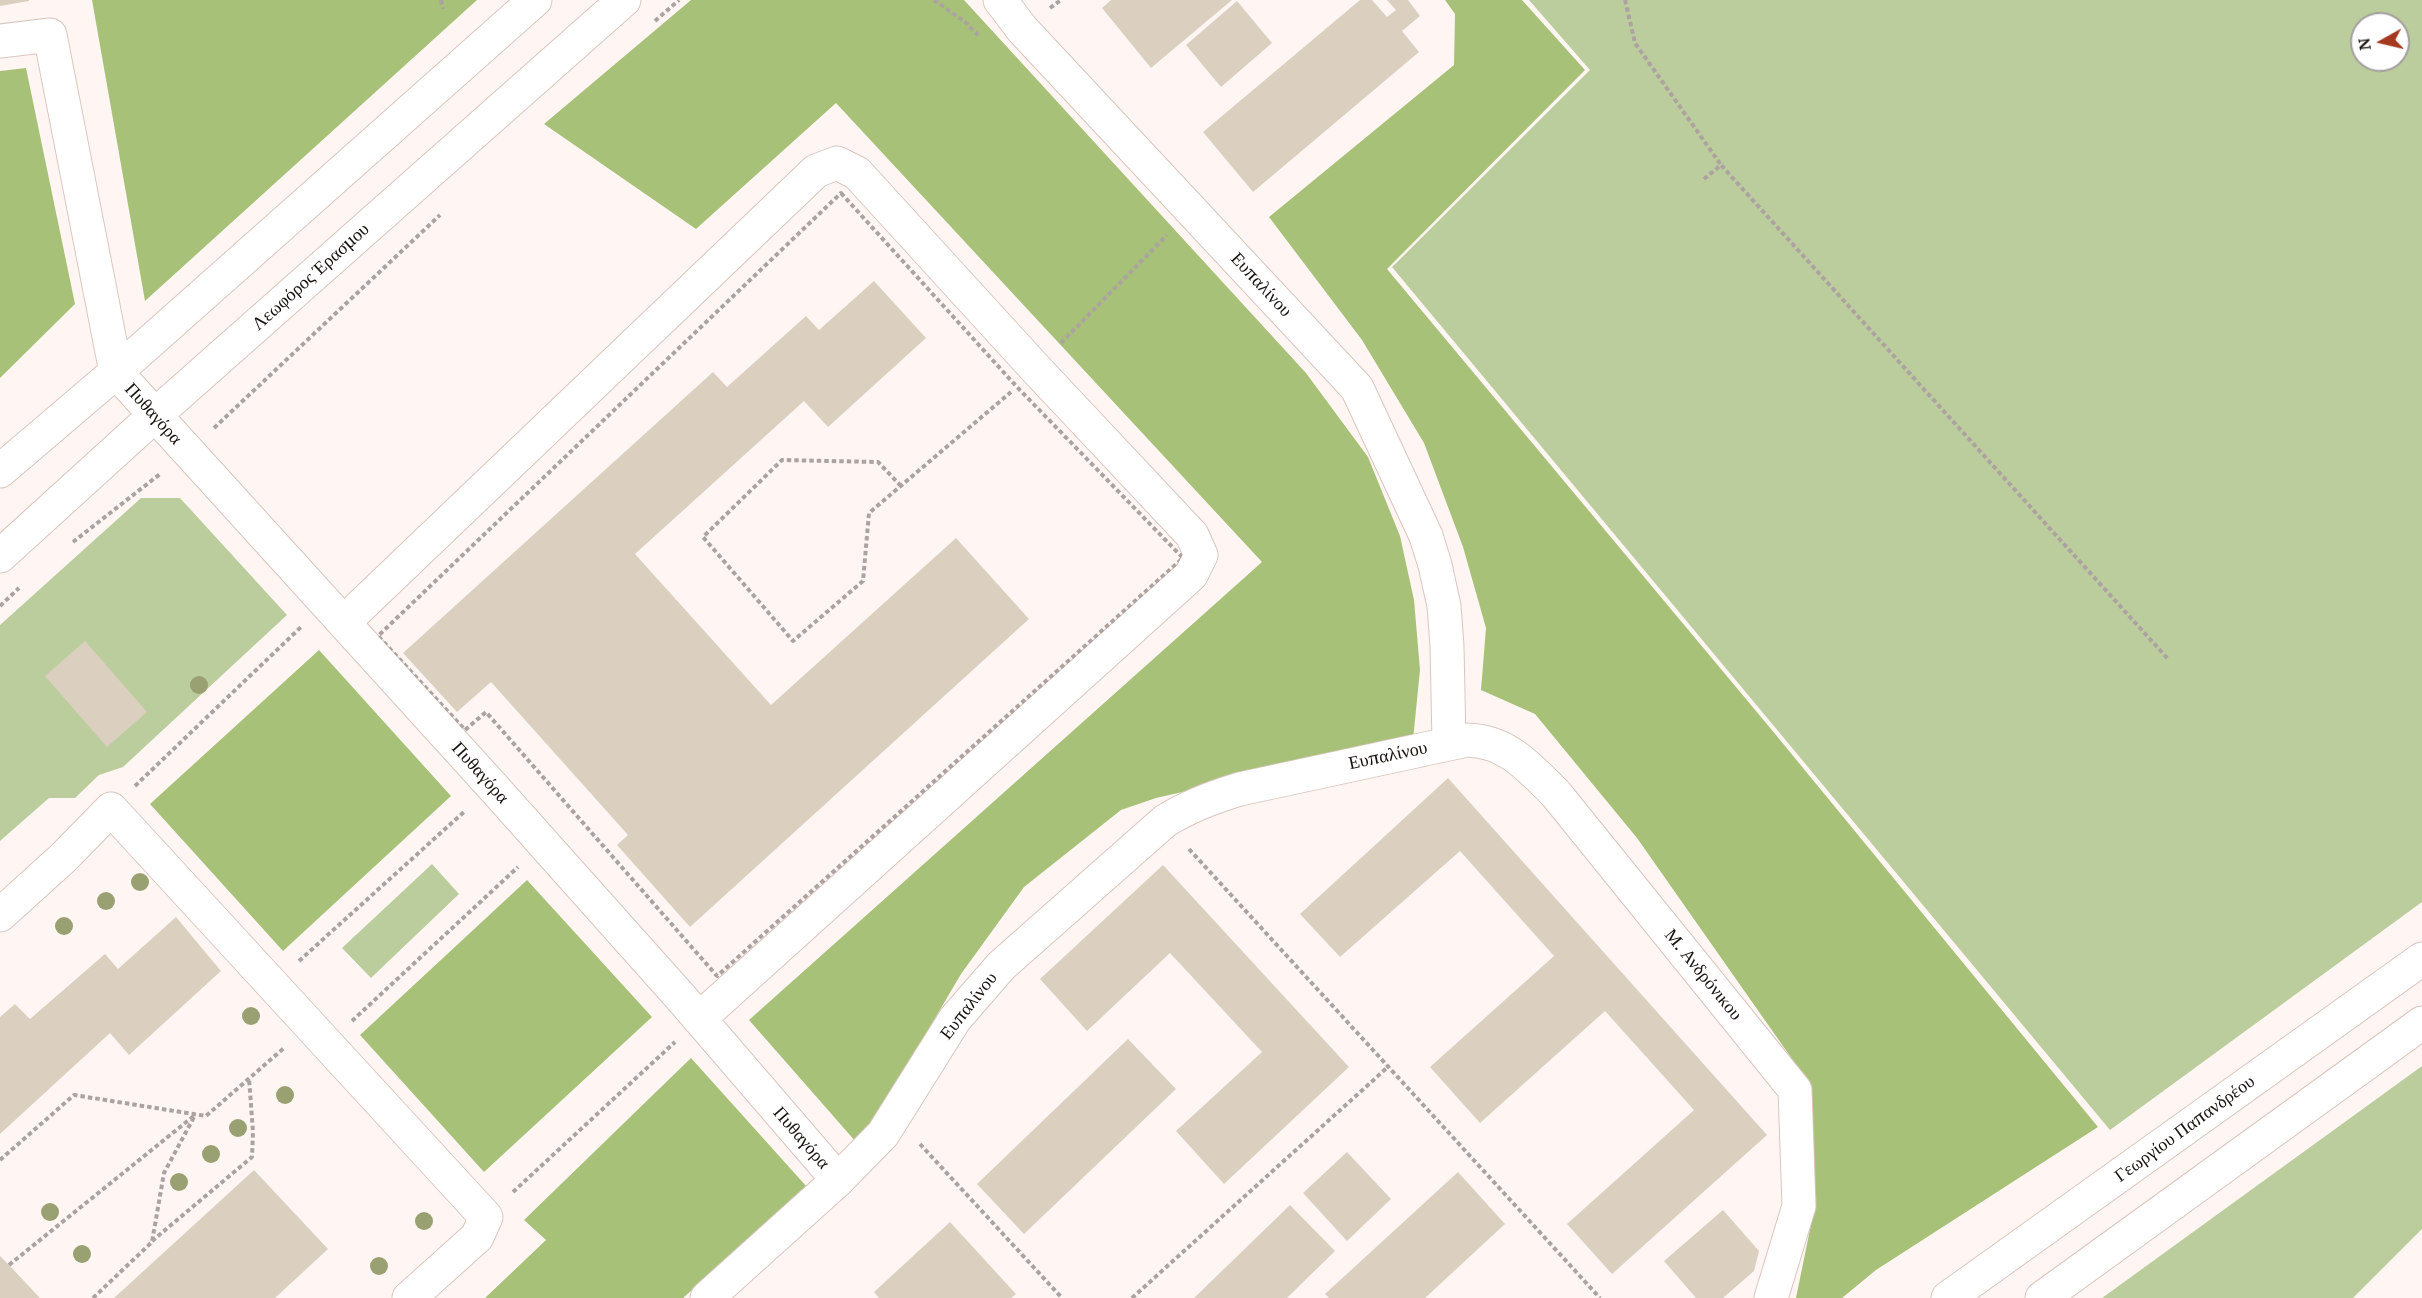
<!DOCTYPE html>
<meta charset="utf-8">
<style>
body{margin:0}
#map{position:relative;width:2422px;height:1298px;overflow:hidden;background:#fff6f3;font-family:"PT Serif",serif}
canvas{display:block}
.north{position:absolute;left:2350px;top:12px;width:60px;height:60px;box-sizing:border-box;background:#fff;border:2px solid #a29f9e;border-radius:50%;rotate:262deg;font-size:16px;font-weight:700;line-height:24px;text-align:center;color:#17100d}
.north::after{content:'';display:block;margin:auto;width:21px;height:27px;background:#a33a1f;clip-path:polygon(50% 0,100% 100%,50% 72%,0 100%)}
</style>
<div id="map">
<canvas width="2422" height="1298"></canvas>
<div class="north">N</div>
</div>
<script>
const context = document.querySelector('canvas').getContext('2d');
context.lineJoin = 'round';
function fillPath(path, color) {
  context.fillStyle = color;
  context.fill(path, 'evenodd');
}
function strokePath(path, color, width, dash) {
  context.strokeStyle = color;
  context.lineWidth = width;
  context.lineCap = dash ? 'butt' : 'round';
  context.setLineDash(dash || []);
  context.stroke(path);
}
function drawText(font, color, halo, rows, align = 'center') {
  context.font = font + ' "PT Serif",serif';
  context.lineWidth = 5;
  context.setLineDash([]);
  context.textBaseline = 'middle';
  context.strokeStyle = halo;
  context.fillStyle = color;
  for (const [text, x, y, turn = 0] of rows) {
    context.save();
    context.translate(x, y);
    context.rotate((+turn || 0) * Math.PI / 180);
    context.textAlign = isNaN(turn) ? turn : align;
    if (halo) context.strokeText(text, 0, 0);
    context.fillText(text, 0, 0);
    context.restore();
  }
}
fillPath(new Path2D(`
 M 1529,0 L 2422,0 L 2422,902 L 2110,1130 L 1392,267 L 1590,70 ZM 2362,24 L 2398,24 L 2398,60 L 2362,60 Z
 M 141,498 L 180,498 L 287,615 L 123,767 L 99,775 L 75,798 L 49,798 L 0,841 L 0,625 Z
 M 432,864 L 459,894 L 371,978 L 342,948 Z
 M 2422,1066 L 2422,1229 L 2353,1298 L 2102,1298 Z`), '#bccd9d');
fillPath(new Path2D(`
 M 92,0 L 477,0 L 145,301 Z
 M 691,0 L 964,0 L 1306,373 L 1368,457 L 1400,536 L 1414,600 L 1420,670 L 1413,740 L 1156,798 L 1121,810 L 1024,887 L 961,974 L 875,1120 L 856,1142 L 749,1020 L 1262,562 L 836,103 L 696,229 L 544,124 Z
 M 1445,0 L 1522,0 L 1585,70 L 1387,269 L 1771,729 L 2098,1127 L 1876,1270 L 1842,1298 L 1796,1298 L 1816,1200 L 1804,1076 L 1637,838 L 1535,714 L 1481,690 L 1486,628 L 1463,547 L 1424,443 L 1362,340 L 1269,217 L 1454,65 L 1455,14 Z
 M 26,68 L 75,304 L 0,378 L 0,71 Z
 M 319,650 L 451,796 L 283,951 L 150,804 Z
 M 527,880 L 652,1017 L 484,1172 L 360,1035 Z
 M 691,1058 L 807,1187 L 683,1298 L 485,1298 L 546,1240 L 524,1220 Z`), '#a8c178');
fillPath(new Path2D(`
 M 0,0 L 29,0 L 29,1 L 0,6 Z
 M 1111,0 L 1232,0 L 1151,68 L 1102,8 Z
 M 1360,0 L 1372,0 L 1387,17 L 1396,10 L 1387,0 L 1408,0 L 1420,16 L 1402,31 L 1419,52 L 1253,192 L 1203,132 Z
 M 1237,1 L 1272,43 L 1221,87 L 1186,45 Z
 M 874,281 L 926,338 L 828,427 L 804,401 L 635,554 L 771,705 L 956,538 L 1029,619 L 690,927 L 617,845 L 628,835 L 491,682 L 457,712 L 403,653 L 713,372 L 727,387 L 806,316 L 819,330 Z
 M 85,641 L 147,712 L 107,747 L 45,676 Z
 M 1448,778 L 1767,1135 L 1612,1274 L 1567,1224 L 1694,1110 L 1605,1011 L 1480,1123 L 1430,1067 L 1554,956 L 1460,851 L 1340,957 L 1300,914 Z
 M 1163,865 L 1349,1067 L 1224,1184 L 1176,1131 L 1262,1052 L 1170,953 L 1087,1031 L 1040,979 Z
 M 176,917 L 221,971 L 129,1055 L 110,1033 L 0,1134 L 0,1017 L 15,1004 L 30,1019 L 105,954 L 118,969 Z
 M 1128,1039 L 1176,1089 L 1024,1234 L 977,1184 Z
 M 1347,1152 L 1391,1199 L 1347,1241 L 1303,1193 Z
 M 254,1170 L 328,1249 L 275,1298 L 114,1298 Z
 M 1458,1172 L 1505,1224 L 1425,1298 L 1329,1298 L 1325,1294 Z
 M 1290,1205 L 1335,1251 L 1287,1298 L 1194,1298 Z
 M 1723,1210 L 1759,1251 L 1754,1271 L 1723,1298 L 1696,1298 L 1664,1261 Z
 M 950,1222 L 1016,1294 L 1011,1298 L 879,1298 L 874,1292 Z
 M 0,1256 L 9,1265 L 40,1298 L 0,1298 Z`), '#dbcfbf');
const minor = new Path2D(`
 M 1000,0 L 1022,29 L 1357,388 L 1426,536 L 1435,565 L 1444,606 L 1447,646 L 1449,743
 M 0,41 L 50,35 L 116,372 L 493,787 L 684,1001 L 838,1180
 M 0,471 L 116,372 L 535,0
 M 0,556 L 154,416 L 624,0
 M 344,622 L 816,171 L 837,163 L 857,173 L 1036,369 L 1192,535 L 1201,555 L 1191,575 L 699,1019
 M 0,915 L 63,858 L 111,809 L 486,1217 L 477,1237 L 409,1298
 M 707,1298 L 838,1180 L 883,1134 L 955,1019 L 1001,966 L 1165,821 C 1189,806 1213,797 1240,789 L 1467,740 C 1507,741 1529,767 1556,794 L 1795,1090 L 1799,1206 L 1771,1298`);
const major = new Path2D(`
 M 1948,1298 L 2422,959
 M 2042,1298 L 2422,1023`);
strokePath(minor, '#dac5be', 35);
strokePath(major, '#dac5be', 35);
strokePath(new Path2D(`
 M 441,0 L 443,9
 M 934,0 L 965,22 L 978,35
 M 1625,0 L 1635,43 L 1721,165
 M 1050,8 L 1061,0
 M 655,21 L 679,0
 M 1704,179 L 1721,165 L 2168,659
 M 841,193 L 1017,387 L 1183,558 L 717,976 L 486,712 L 465,730 L 378,636 Z
 M 1061,343 L 1167,235
 M 214,428 L 440,215
 M 901,486 L 878,462 L 782,460 L 703,537 L 793,641 L 863,581 L 869,513 L 1011,392
 M 73,542 L 160,474
 M 0,606 L 19,588
 M 135,786 L 301,627
 M 1189,849 L 1600,1298
 M 299,961 L 465,811
 M 352,1021 L 518,867
 M 920,1144 L 1062,1298
 M 0,1160 L 74,1095 L 206,1116 L 284,1048
 M 513,1192 L 675,1042
 M 152,1241 L 252,1157 L 253,1132 L 249,1078
 M 9,1265 L 195,1115
 M 93,1298 L 152,1242 L 164,1173 L 194,1117
 M 1132,1298 L 1389,1066`), '#aca3a0', 4, [4.5, 3]);
strokePath(minor, '#fff', 33);
strokePath(major, '#fff', 33);
context.fillStyle = '#99a071';
for (const [x, y] of [
 [199,685],
 [140,882],
 [106,901],
 [64,926],
 [251,1016],
 [285,1095],
 [238,1128],
 [211,1154],
 [179,1182],
 [50,1212],
 [424,1221],
 [82,1254],
 [379,1266]
]) {
  context.beginPath();
  context.arc(x, y, 9, 0, 2 * Math.PI);
  context.fill();
}
drawText('18px', '#17100d', '#fff', [
 ["Λεωφόρος Έρασμου",311,277,-42],
 ["Ευπαλίνου",1261,285,47],
 ["Πυθαγόρα",153,414,48],
 ["Ευπαλίνου",1388,756,-12],
 ["Πυθαγόρα",480,773,48],
 ["Μ. Ανδρόνικου",1703,975,51],
 ["Ευπαλίνου",969,1006,-52],
 ["Γεωργίου Παπανδρέου",2185,1129,-36],
 ["Πυθαγόρα",801,1138,49]
]);
</script>
